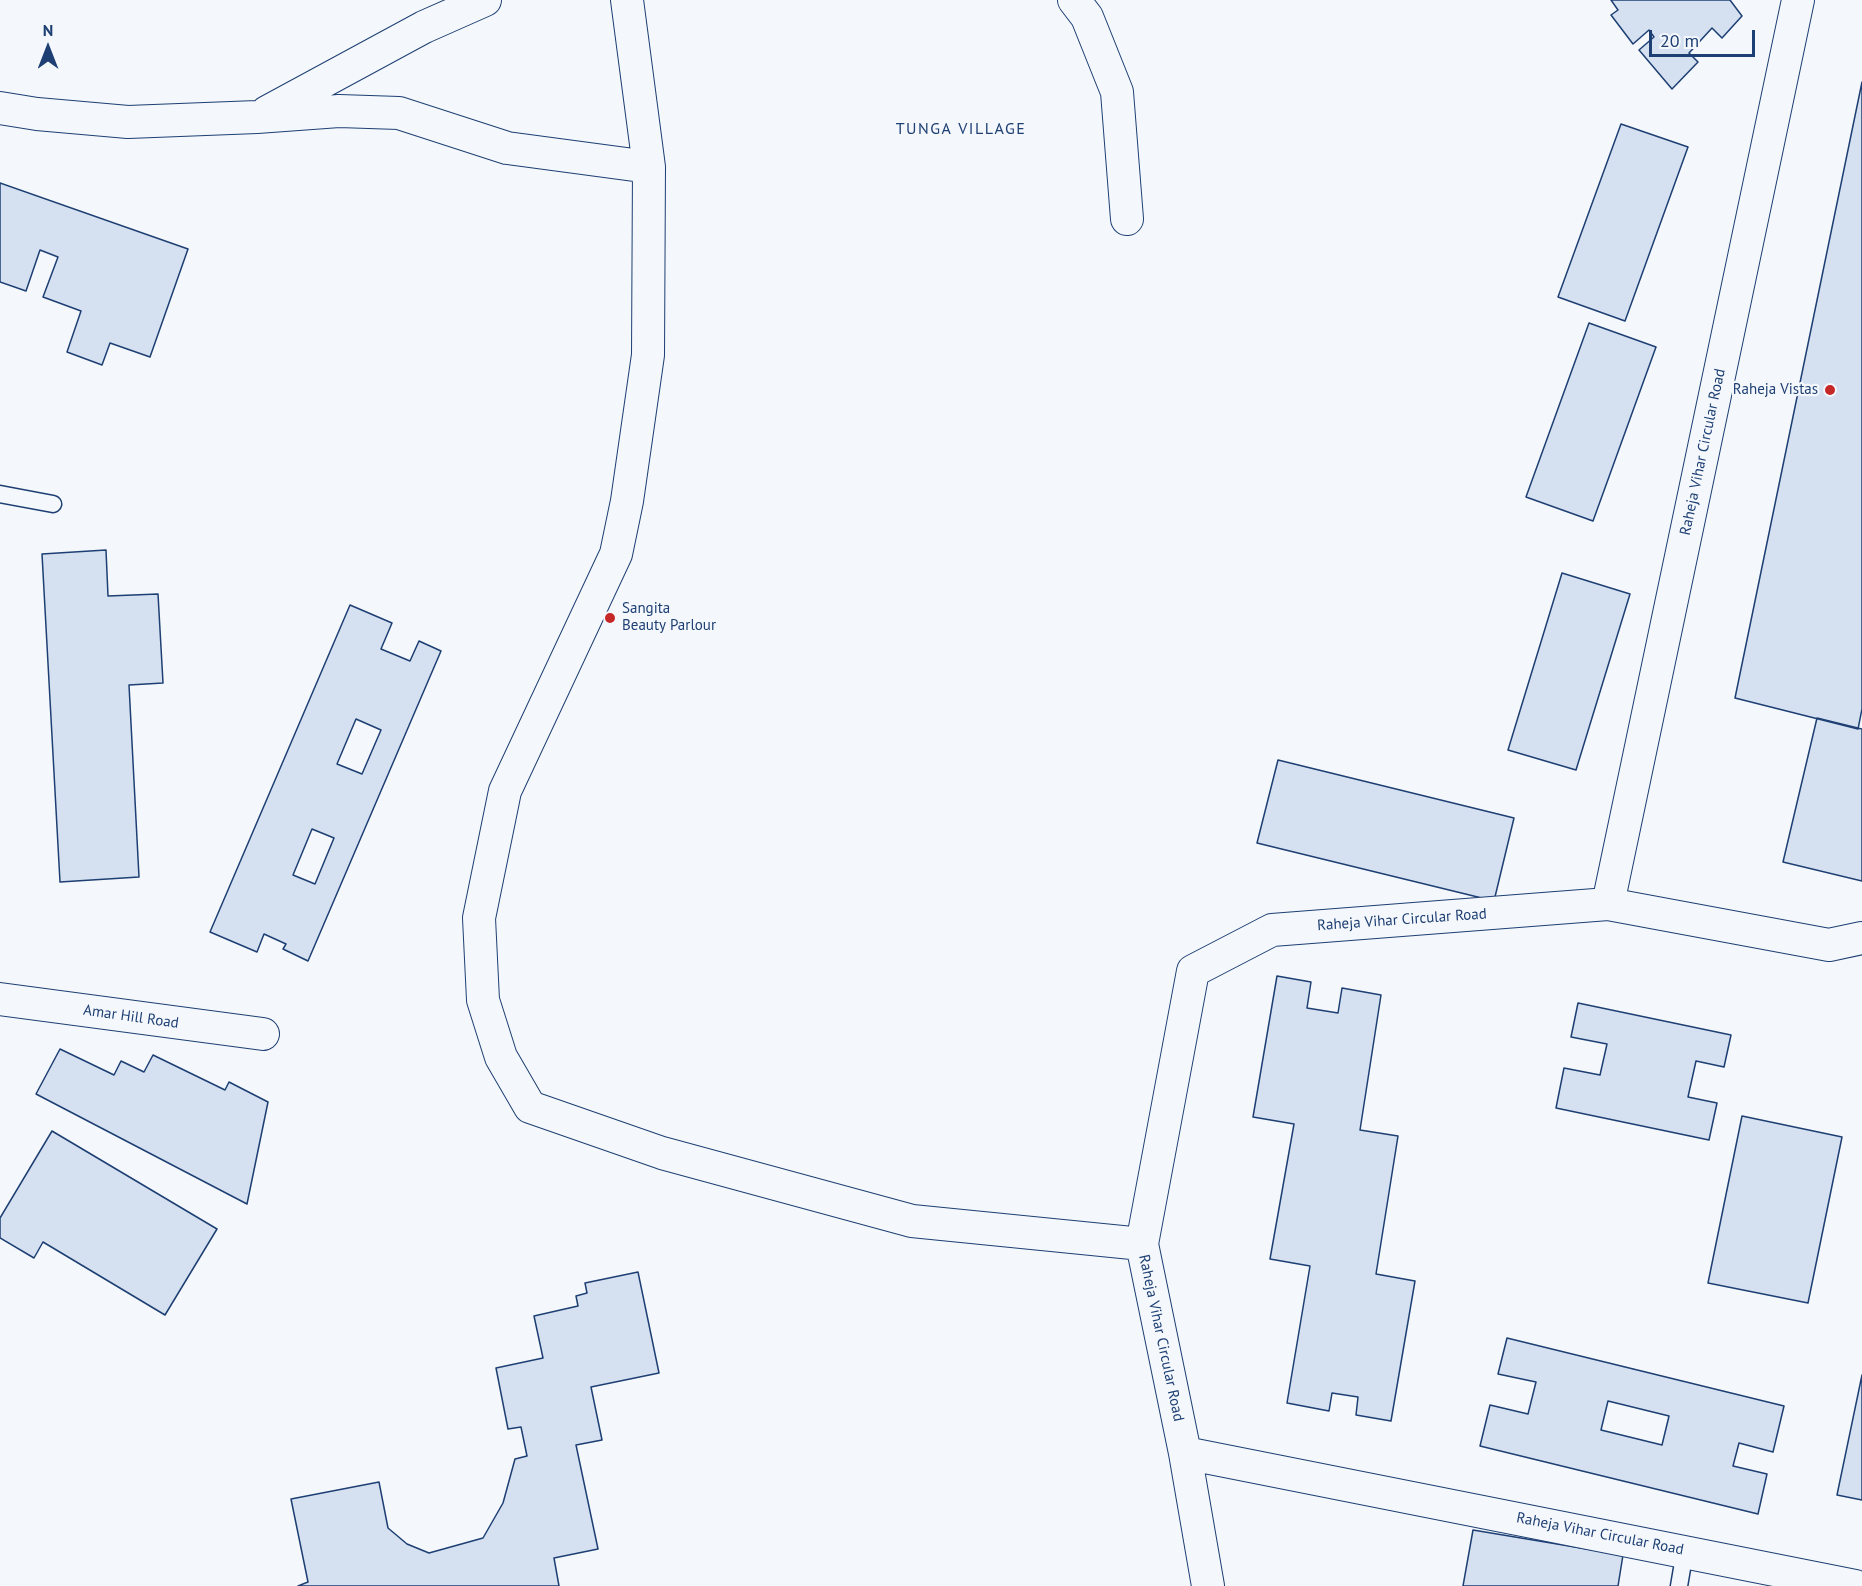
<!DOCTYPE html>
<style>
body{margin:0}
#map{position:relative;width:1862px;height:1586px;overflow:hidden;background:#f4f7fb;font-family:"PT Sans",sans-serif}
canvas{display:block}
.north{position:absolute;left:18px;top:18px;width:60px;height:60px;-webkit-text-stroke:4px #f4f7fb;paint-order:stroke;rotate:0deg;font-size:16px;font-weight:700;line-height:24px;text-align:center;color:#1d3f73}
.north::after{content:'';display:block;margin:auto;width:21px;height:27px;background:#1d3f73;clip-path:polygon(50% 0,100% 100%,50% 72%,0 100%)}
.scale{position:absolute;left:1649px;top:30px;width:106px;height:27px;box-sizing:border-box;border:3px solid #1d3f73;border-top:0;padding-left:8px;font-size:18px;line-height:21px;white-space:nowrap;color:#1d3f73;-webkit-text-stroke:4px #f4f7fb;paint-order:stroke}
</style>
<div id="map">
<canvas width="1862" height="1586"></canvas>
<div class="north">N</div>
<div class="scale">20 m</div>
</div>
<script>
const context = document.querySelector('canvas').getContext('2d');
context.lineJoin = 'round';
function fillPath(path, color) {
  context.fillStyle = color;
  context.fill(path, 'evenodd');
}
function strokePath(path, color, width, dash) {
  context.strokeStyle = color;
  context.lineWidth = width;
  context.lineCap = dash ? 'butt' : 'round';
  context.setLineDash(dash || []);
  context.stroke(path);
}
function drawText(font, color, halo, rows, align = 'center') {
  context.font = font + ' "PT Sans",sans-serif';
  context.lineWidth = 4.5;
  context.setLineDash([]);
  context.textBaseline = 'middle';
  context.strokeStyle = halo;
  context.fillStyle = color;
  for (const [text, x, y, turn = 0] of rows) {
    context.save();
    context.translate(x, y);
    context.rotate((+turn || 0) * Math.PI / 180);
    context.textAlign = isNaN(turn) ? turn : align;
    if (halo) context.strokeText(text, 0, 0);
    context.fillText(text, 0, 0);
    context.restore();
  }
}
const building = new Path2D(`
 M 1611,0 L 1730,0 L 1742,16 L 1722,38 L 1712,28 L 1689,53 L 1698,62 L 1672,89 L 1639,50 L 1654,37 L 1649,30 L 1633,44 L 1611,15 L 1618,10 Z
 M 1862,82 L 1862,709 L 1858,729 L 1735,698 Z
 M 1621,124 L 1688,147 L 1625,321 L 1558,297 Z
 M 0,183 L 188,249 L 150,357 L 110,343 L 102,365 L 67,352 L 81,311 L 43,297 L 58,257 L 40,250 L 26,291 L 0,282 Z
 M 1589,323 L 1656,347 L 1593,521 L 1526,497 Z
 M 106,550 L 108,596 L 158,594 L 163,683 L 129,685 L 139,877 L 60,882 L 42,554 Z
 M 1562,573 L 1630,594 L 1576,770 L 1508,750 Z
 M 350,605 L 392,623 L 381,649 L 410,661 L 419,641 L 441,651 L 308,961 L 283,949 L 286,944 L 264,934 L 257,952 L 210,932 ZM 356,719 L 381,730 L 362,774 L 337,764 ZM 312,829 L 334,838 L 315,884 L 293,875 Z
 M 1817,718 L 1862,729 L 1862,881 L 1783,862 Z
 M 1278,760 L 1514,818 L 1494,901 L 1257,843 Z
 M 1277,976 L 1311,982 L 1307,1008 L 1338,1013 L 1342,988 L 1381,995 L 1360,1130 L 1398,1136 L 1376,1274 L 1415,1281 L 1391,1421 L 1356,1415 L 1358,1397 L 1332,1393 L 1329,1411 L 1287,1403 L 1310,1266 L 1270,1259 L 1294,1124 L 1253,1117 Z
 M 1578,1003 L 1731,1035 L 1724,1067 L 1696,1061 L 1688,1097 L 1717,1103 L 1709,1140 L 1556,1108 L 1564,1068 L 1600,1075 L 1607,1044 L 1571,1037 Z
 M 60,1049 L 114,1075 L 121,1061 L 144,1072 L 153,1055 L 225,1090 L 229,1082 L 268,1102 L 247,1204 L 36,1094 Z
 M 1742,1116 L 1842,1137 L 1808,1303 L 1708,1283 Z
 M 52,1131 L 217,1229 L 165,1315 L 43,1242 L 34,1258 L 0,1238 L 0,1218 Z
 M 638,1272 L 659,1373 L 591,1387 L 602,1440 L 576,1445 L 598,1549 L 554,1558 L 559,1586 L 298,1586 L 308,1582 L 291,1499 L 379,1482 L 388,1528 L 407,1544 L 429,1553 L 483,1538 L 503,1503 L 515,1459 L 527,1456 L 521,1427 L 508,1429 L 496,1368 L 543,1358 L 534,1316 L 578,1306 L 576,1296 L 587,1293 L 585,1283 Z
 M 1507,1338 L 1784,1406 L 1773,1452 L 1739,1443 L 1733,1466 L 1767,1474 L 1758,1514 L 1480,1446 L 1490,1405 L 1528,1414 L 1536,1382 L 1498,1374 ZM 1608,1401 L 1669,1416 L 1662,1445 L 1601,1430 Z
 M 1862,1375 L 1862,1500 L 1837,1495 Z
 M 1473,1530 L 1623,1555 L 1618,1586 L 1463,1586 Z`);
fillPath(building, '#d5e0f0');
strokePath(building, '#1d3f73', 1.5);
const service = new Path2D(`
 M 0,494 L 53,504
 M 1679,1586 L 1685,1551`);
const minor = new Path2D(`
 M 627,0 L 649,167 L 648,355 L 627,501 L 616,554 L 505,791 L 479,918 L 483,1000 L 501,1057 L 530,1107 L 662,1153 L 912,1221 L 1142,1244
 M 1074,0 L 1087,17 L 1117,92 L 1127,219
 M 0,108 L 37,114 L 128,122 L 257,117 L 339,111 L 399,113 L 507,148 L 649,167
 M 267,112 L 424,27 L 485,0
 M 1608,904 L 1829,945 L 1862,938
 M 0,999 L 263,1034
 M 1185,1453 L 1855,1586
 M 1208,1586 L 1185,1453 L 1142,1244 L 1193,971 L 1272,930 L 1608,904 L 1798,0`);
strokePath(service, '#1d3f73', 19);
strokePath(minor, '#1d3f73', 34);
strokePath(service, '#f4f7fb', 16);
strokePath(minor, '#f4f7fb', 32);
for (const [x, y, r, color] of [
 [1830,390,6,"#c62828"],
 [610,618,6,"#c62828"]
]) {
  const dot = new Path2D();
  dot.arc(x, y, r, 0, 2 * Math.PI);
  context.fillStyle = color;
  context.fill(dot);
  strokePath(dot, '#f4f7fb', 2);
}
drawText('15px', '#1d3f73', '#f4f7fb', [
 ["Raheja Vistas",1818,390],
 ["Sangita",622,609,"left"],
 ["Beauty Parlour",622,626,"left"]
], 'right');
drawText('15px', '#1d3f73', '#f4f7fb', [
 ["Raheja Vihar Circular Road",1703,452,-78],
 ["Raheja Vihar Circular Road",1402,920,-4],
 ["Amar Hill Road",131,1017,8],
 ["Raheja Vihar Circular Road",1161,1338,78],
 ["Raheja Vihar Circular Road",1600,1534,11]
]);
context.letterSpacing = '1.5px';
drawText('16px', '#1d3f73', '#f4f7fb', [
 ["TUNGA VILLAGE",961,129]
]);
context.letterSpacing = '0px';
</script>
